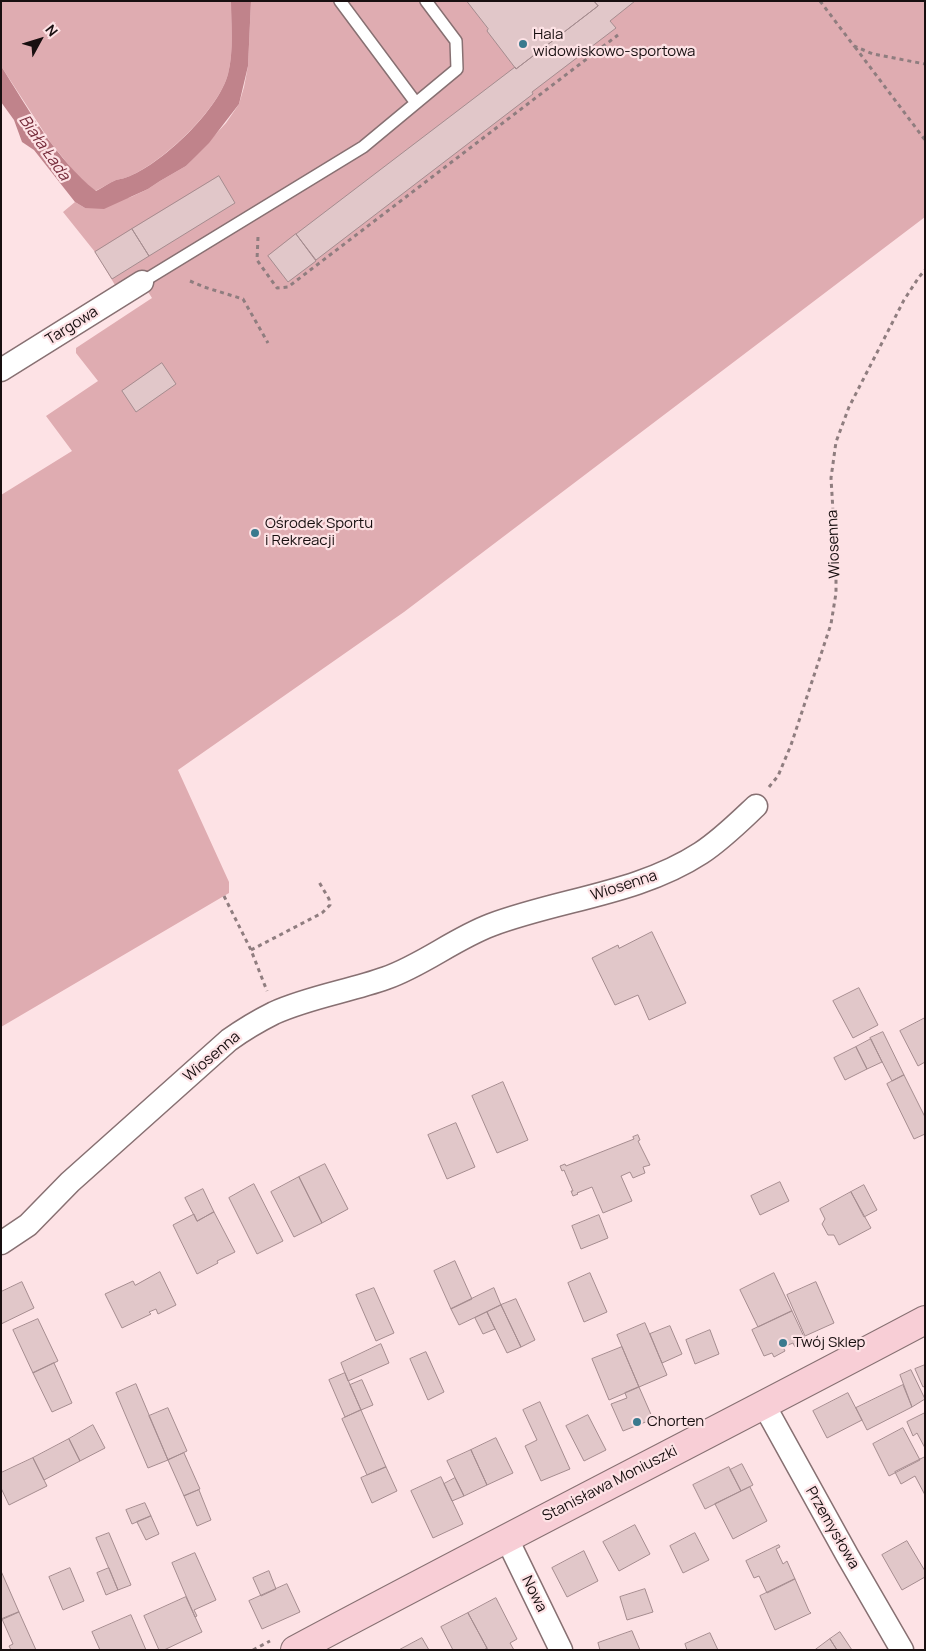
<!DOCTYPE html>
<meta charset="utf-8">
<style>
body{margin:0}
#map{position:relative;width:926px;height:1651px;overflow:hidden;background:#fde2e5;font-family:Manrope,sans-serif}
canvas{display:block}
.frame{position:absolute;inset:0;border:2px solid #180f10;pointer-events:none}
.north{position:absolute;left:15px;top:15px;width:50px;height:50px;-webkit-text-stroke:4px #fde2e5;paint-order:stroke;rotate:51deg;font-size:14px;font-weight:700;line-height:20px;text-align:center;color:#180f10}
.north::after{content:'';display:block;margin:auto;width:18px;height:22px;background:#180f10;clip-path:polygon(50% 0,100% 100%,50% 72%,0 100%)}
</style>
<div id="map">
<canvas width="926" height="1651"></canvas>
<div class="frame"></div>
<div class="north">N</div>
</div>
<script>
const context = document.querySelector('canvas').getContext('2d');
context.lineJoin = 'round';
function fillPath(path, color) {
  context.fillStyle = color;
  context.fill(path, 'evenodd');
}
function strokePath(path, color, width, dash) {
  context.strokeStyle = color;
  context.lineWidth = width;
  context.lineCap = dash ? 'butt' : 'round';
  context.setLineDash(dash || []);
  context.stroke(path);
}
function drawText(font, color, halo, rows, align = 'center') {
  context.font = font + ' Manrope,sans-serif';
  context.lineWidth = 4.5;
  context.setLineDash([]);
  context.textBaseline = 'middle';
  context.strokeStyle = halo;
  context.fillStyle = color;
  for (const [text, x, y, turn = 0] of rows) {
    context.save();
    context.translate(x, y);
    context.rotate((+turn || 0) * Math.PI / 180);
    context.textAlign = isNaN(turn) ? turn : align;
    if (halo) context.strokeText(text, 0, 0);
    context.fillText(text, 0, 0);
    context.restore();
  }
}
fillPath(new Path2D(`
 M 1,1 L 231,1 C 231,25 234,51 228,74 C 219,109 163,162 130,176 C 126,178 120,179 116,180 C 109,183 102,188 95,191 L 76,174 L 51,143 L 1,66 Z
 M 251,1 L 925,1 L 925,217 L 404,612 L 178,770 L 229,882 L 229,893 L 1,1027 L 1,495 L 72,451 L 46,416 L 98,381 L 76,353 L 76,348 L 152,298 L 136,273 L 115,285 L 95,252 L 63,212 L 75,202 L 85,208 L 131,197 L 148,189 L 160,181 L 186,166 L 226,123 L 239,104 L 244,87 L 248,66 Z`), '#dfacb1');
fillPath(new Path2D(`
 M 231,1 L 251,1 L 248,66 L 239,104 L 209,143 L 186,166 L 160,181 L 148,189 L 104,209 L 85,208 L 75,202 L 34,150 L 22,142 L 14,120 L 1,102 L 1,66 C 29,110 55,158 96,191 C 102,188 109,183 116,180 C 120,179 126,178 130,176 C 164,162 219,109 228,74 C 234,51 231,25 231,1 Z`), '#c0838b');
const building = new Path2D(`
 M 467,1 L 594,1 L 598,6 L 516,69 L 487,31 L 488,29 Z
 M 594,1 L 635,1 L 610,21 L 616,28 L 532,92 L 533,94 L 316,260 L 296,234 L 515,67 L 516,69 L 598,6 Z
 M 219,176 L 235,203 L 149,256 L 132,229 Z
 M 132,229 L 149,256 L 112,279 L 95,252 Z
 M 296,234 L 316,261 L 288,282 L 268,256 Z
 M 162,363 L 176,384 L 136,412 L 122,391 Z
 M 652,932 L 686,1003 L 649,1020 L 638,995 L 615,1005 L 592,958 L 618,945 L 619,948 Z
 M 859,988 L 878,1025 L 853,1038 L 833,1001 Z
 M 925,1018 L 925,1062 L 918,1066 L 900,1031 Z
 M 883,1032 L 904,1075 L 892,1081 L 870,1038 Z
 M 871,1039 L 882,1062 L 867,1069 L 856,1047 Z
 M 856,1047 L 867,1069 L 845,1080 L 834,1058 Z
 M 904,1075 L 925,1117 L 925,1134 L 914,1139 L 887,1084 Z
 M 503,1082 L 528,1140 L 497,1153 L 472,1096 Z
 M 456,1123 L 475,1167 L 447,1179 L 428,1135 Z
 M 638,1135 L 640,1140 L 638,1141 L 650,1165 L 643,1167 L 645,1173 L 633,1178 L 630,1172 L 621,1176 L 632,1201 L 603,1213 L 592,1187 L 577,1193 L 578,1194 L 573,1196 L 571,1191 L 573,1191 L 564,1170 L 562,1171 L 560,1166 L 565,1164 L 566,1166 L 634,1139 L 633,1137 Z
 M 325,1164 L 348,1209 L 322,1223 L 299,1177 Z
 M 299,1177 L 322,1223 L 294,1237 L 271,1192 Z
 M 780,1182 L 789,1201 L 760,1215 L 751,1196 Z
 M 254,1184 L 283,1241 L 257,1254 L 229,1198 Z
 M 864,1185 L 877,1210 L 864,1217 L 851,1192 Z
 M 203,1189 L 214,1212 L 197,1221 L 185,1198 Z
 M 851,1192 L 871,1228 L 839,1245 L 834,1235 L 828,1235 L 822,1224 L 825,1219 L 820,1209 Z
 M 214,1212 L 235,1252 L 217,1261 L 218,1263 L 197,1274 L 173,1225 L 194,1214 L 197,1221 Z
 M 599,1215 L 608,1238 L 581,1249 L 572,1226 Z
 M 455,1261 L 472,1299 L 451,1309 L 434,1271 Z
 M 160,1272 L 176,1305 L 158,1314 L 156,1309 L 149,1312 L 151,1314 L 122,1328 L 105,1294 L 133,1281 L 135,1285 Z
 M 590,1273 L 607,1312 L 584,1322 L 568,1283 Z
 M 774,1273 L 792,1311 L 758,1327 L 740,1290 Z
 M 22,1282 L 34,1308 L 1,1324 L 1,1292 Z
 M 816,1282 L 834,1323 L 805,1336 L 787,1295 Z
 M 374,1288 L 394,1333 L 376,1341 L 356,1295 Z
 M 494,1288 L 501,1305 L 459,1325 L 451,1309 Z
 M 516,1299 L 535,1340 L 521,1347 L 501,1305 Z
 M 501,1305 L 521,1347 L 507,1353 L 487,1312 Z
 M 792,1311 L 806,1341 L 795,1347 L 793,1343 L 783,1347 L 785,1351 L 774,1357 L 772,1353 L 764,1356 L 752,1330 Z
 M 487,1312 L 495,1329 L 483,1334 L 475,1318 Z
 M 38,1319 L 58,1361 L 33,1373 L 13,1330 Z
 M 645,1323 L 667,1375 L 639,1387 L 617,1335 Z
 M 670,1326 L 682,1354 L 662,1363 L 650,1334 Z
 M 710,1330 L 719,1354 L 695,1364 L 686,1340 Z
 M 381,1344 L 389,1363 L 348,1381 L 341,1363 Z
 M 622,1347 L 639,1387 L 609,1400 L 592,1359 Z
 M 426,1352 L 444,1392 L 428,1400 L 410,1359 Z
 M 54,1363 L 72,1403 L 52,1412 L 33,1373 Z
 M 925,1365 L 925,1386 L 923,1387 L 915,1369 Z
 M 911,1370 L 925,1399 L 912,1407 L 900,1375 Z
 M 345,1373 L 361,1410 L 345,1417 L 329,1380 Z
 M 362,1380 L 373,1405 L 361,1410 L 350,1385 Z
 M 136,1384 L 168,1460 L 148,1468 L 116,1393 Z
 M 903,1385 L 912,1407 L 867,1430 L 856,1408 Z
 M 639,1387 L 653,1419 L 623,1431 L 611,1404 L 627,1398 L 625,1393 Z
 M 848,1393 L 862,1420 L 827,1438 L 813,1411 Z
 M 540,1402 L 570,1469 L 541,1481 L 525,1446 L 537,1440 L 523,1410 Z
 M 168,1408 L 187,1451 L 168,1460 L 149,1416 Z
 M 361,1410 L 386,1467 L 367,1475 L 342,1419 Z
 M 925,1413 L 925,1448 L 917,1433 L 913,1436 L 907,1422 Z
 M 588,1415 L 606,1450 L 584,1461 L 566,1426 Z
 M 93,1425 L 105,1448 L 80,1461 L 69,1439 Z
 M 903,1428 L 920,1460 L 889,1476 L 873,1444 Z
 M 496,1438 L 513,1473 L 487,1485 L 471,1450 Z
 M 69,1439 L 80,1461 L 44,1480 L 33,1458 Z
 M 471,1450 L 487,1485 L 464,1496 L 447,1461 Z
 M 184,1453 L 200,1489 L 184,1496 L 168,1460 Z
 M 925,1457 L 925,1495 L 915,1476 L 901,1484 L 895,1472 Z
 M 33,1458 L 47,1486 L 9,1505 L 1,1488 L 1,1473 Z
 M 742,1464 L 753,1485 L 741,1491 L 730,1470 Z
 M 386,1467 L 397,1491 L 372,1503 L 361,1478 Z
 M 729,1467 L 741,1491 L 705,1509 L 693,1485 Z
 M 441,1477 L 463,1524 L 433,1538 L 411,1491 Z
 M 455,1478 L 464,1496 L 452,1501 L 444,1484 Z
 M 750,1487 L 767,1521 L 733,1539 L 715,1504 Z
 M 199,1490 L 211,1520 L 197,1526 L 184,1496 Z
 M 145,1503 L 151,1516 L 132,1524 L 126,1510 Z
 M 151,1516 L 159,1534 L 146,1540 L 137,1522 Z
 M 635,1525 L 650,1554 L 619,1571 L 603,1542 Z
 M 109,1533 L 131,1585 L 118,1590 L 96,1538 Z
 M 695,1533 L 709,1560 L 683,1573 L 670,1546 Z
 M 907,1541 L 925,1571 L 925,1577 L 902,1590 L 882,1555 Z
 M 779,1545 L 780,1547 L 776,1549 L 783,1564 L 787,1561 L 795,1579 L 767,1593 L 759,1576 L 754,1578 L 746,1561 Z
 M 584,1551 L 598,1581 L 567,1597 L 552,1568 Z
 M 195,1553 L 216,1600 L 194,1610 L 197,1616 L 195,1617 L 172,1563 Z
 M 70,1568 L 84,1601 L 63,1610 L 49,1577 Z
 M 109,1568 L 118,1590 L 106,1595 L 97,1573 Z
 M 1,1571 L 19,1612 L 1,1620 Z
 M 269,1571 L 276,1589 L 261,1596 L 253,1578 Z
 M 795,1579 L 809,1611 L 811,1613 L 775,1630 L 760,1596 Z
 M 287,1584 L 300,1612 L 262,1629 L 249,1601 Z
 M 645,1589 L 653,1612 L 627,1620 L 620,1597 Z
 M 186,1597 L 202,1632 L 164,1650 L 159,1650 L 144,1616 Z
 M 496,1598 L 517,1639 L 510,1643 L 514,1650 L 488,1650 L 468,1613 Z
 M 19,1612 L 36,1650 L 11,1650 L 9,1646 L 13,1644 L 2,1619 Z
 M 468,1613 L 487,1648 L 484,1650 L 453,1650 L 441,1627 Z
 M 131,1615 L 146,1650 L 100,1650 L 92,1632 Z
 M 632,1631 L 640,1650 L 600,1650 L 598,1643 Z
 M 840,1632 L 852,1650 L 837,1650 L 830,1639 Z
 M 710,1633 L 718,1650 L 687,1650 L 685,1644 Z
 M 422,1638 L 429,1650 L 399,1650 Z
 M 830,1639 L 837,1650 L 815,1650 Z`);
fillPath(building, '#e1c7c9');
strokePath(building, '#a58c8f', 1);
const lane = new Path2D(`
 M 340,1 L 416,103
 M 142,282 L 363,147 L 457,69 L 456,41 L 426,1`);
const street = new Path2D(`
 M 1,370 L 142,282
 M 1,1243 L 28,1225 L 70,1182 L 229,1040 C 243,1030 258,1021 274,1013 C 309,997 350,991 386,978 C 423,965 454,939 491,925 C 560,899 638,894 701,853 C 721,840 739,822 756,806
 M 764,1405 L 847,1555 L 902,1650
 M 506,1537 L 561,1650`);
const secondary = new Path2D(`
 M 295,1650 C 504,1538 716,1431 925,1320`);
strokePath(lane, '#877072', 14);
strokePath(street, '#877072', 25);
strokePath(secondary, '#877072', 30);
strokePath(new Path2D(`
 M 820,1 L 854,46 L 873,54 L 925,64
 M 855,47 L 925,140
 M 258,237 L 257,260 L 277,288 L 288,287 L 618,35
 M 190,281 L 204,287 L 243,299 L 268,343
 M 769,787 L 778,776 L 791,745 L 831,624 L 836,593 L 836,560 L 831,478 L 836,442 L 849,407 L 904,300 L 919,277 L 925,270
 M 224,896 L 251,950 L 267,991
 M 251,950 L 322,913 L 330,905 L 329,899 L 319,882
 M 253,1650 L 270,1641`), '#8f7d7f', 3, [4, 4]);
strokePath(lane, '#fff', 11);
strokePath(street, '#fff', 22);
strokePath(secondary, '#f8ced6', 28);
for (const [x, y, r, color] of [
 [523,44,5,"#3a7a8e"],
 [255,533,5,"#3a7a8e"],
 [783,1343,5,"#3a7a8e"],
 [637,1422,5,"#3a7a8e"]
]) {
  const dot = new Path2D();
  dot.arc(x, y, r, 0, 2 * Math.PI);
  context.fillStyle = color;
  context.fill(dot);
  strokePath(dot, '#fde2e5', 2);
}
drawText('15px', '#180f10', '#fde2e5', [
 ["Hala",533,35],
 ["widowiskowo-sportowa",533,52],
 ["Ośrodek Sportu",265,524],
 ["i Rekreacji",265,541],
 ["Twój Sklep",793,1343],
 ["Chorten",647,1422]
], 'left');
drawText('15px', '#180f10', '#fde2e5', [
 ["Targowa",72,326,-32],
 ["Wiosenna",834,544,-92],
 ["Wiosenna",624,886,-18],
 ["Wiosenna",212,1057,-40],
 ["Stanisława Moniuszki",610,1484,-27],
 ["Przemysłowa",832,1528,60],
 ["Nowa",534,1594,64]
]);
drawText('italic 16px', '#762b3a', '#fde2e5', [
 ["Biała Łada",44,148,55]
]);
</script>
